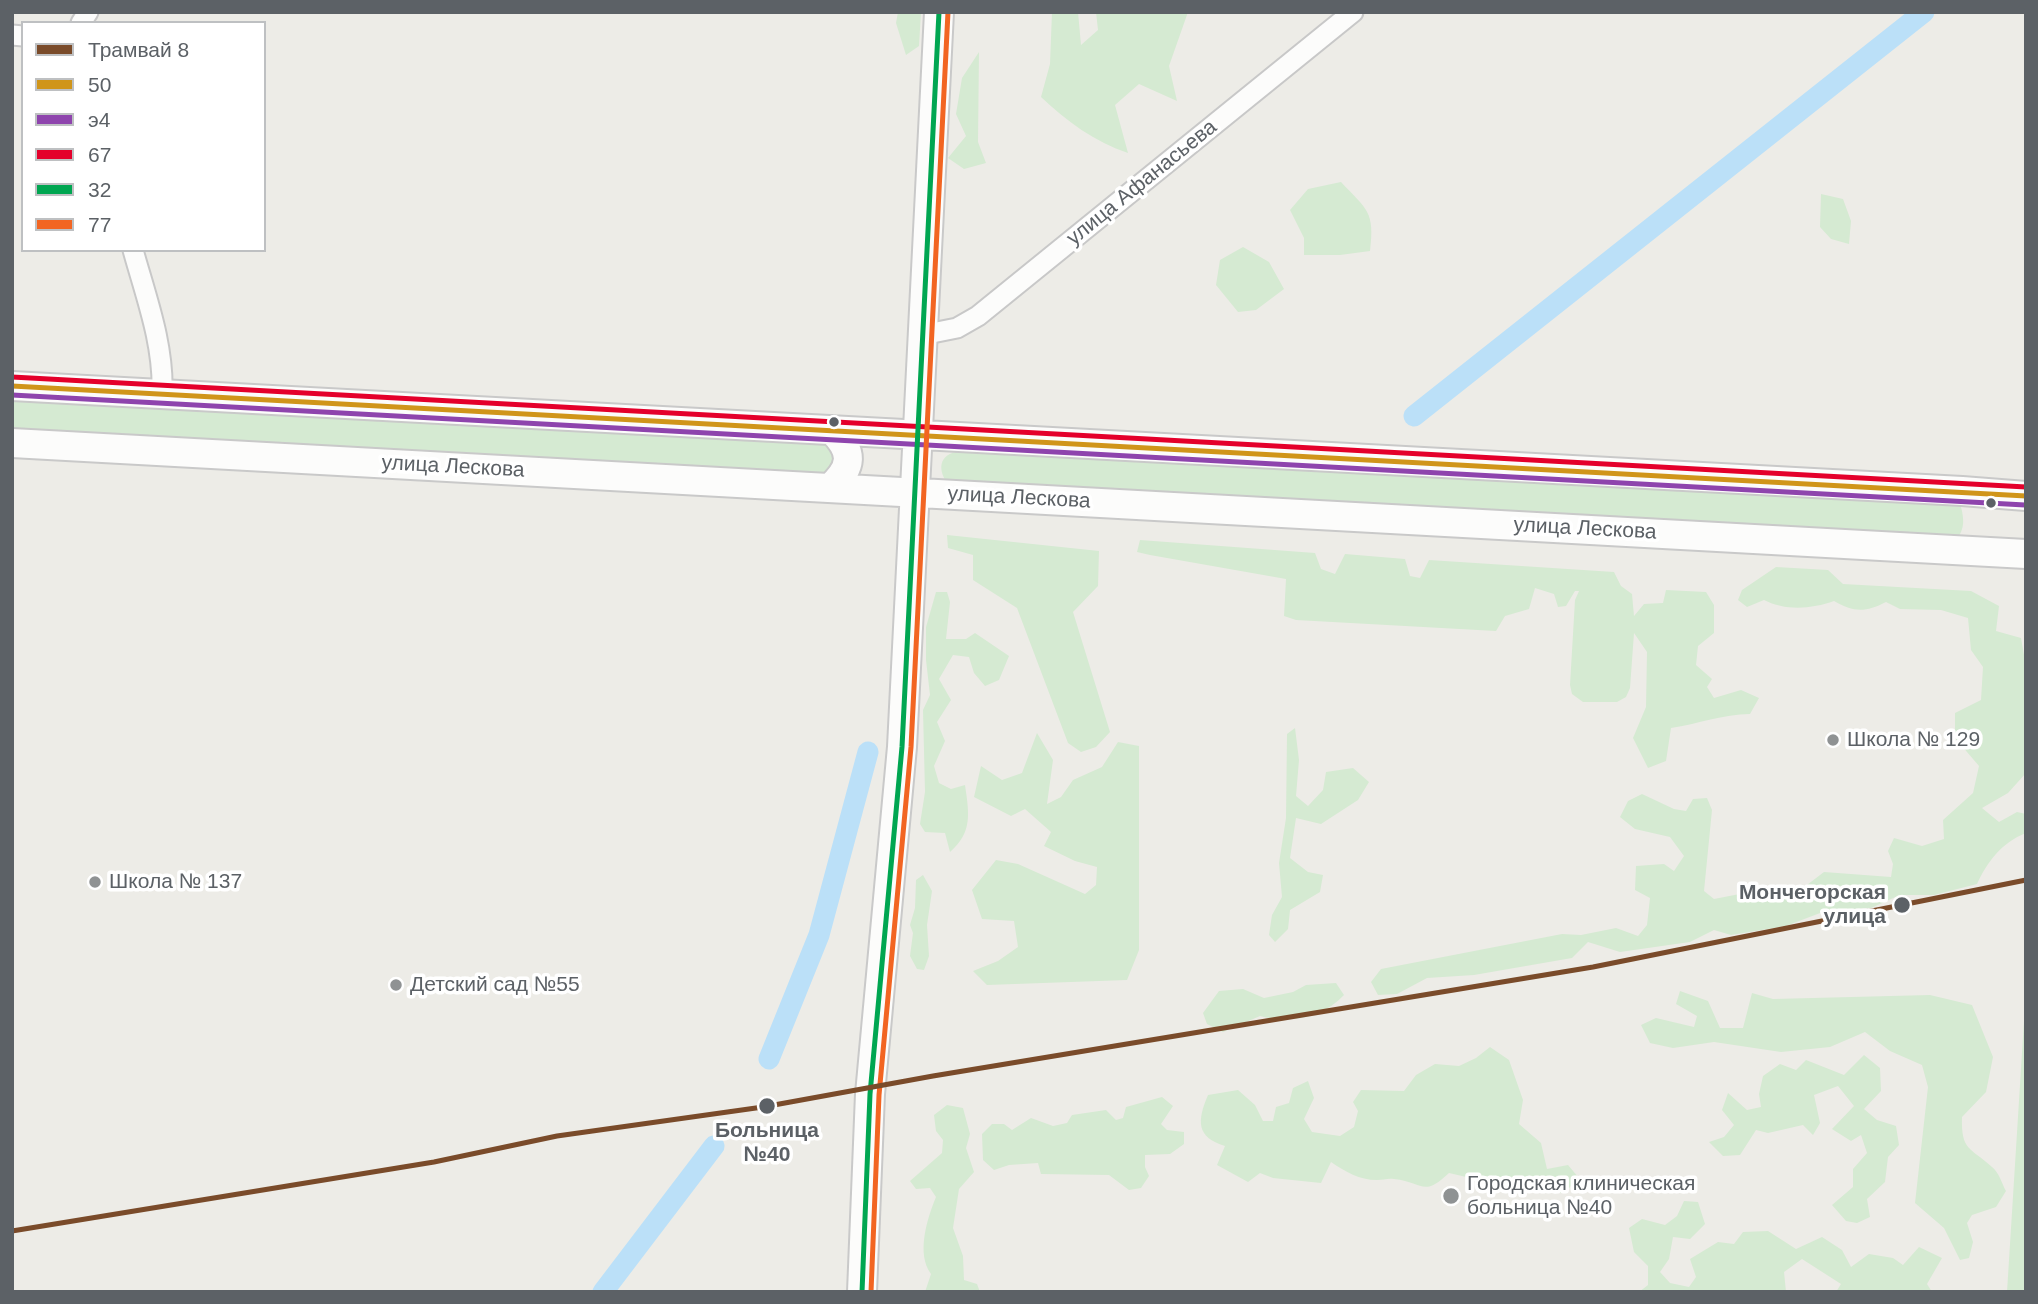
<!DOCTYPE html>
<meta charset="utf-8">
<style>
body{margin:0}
#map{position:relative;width:2038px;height:1304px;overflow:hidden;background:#edece7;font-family:Helvetica,sans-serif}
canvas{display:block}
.frame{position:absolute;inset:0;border:14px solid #5c6166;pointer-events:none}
.legend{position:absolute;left:21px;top:21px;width:245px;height:231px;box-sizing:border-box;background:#fff;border:2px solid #bec0c2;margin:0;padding:9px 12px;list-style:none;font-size:21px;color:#5c6166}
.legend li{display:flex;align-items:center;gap:14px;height:35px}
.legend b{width:35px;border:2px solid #bec0c2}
</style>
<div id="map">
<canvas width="2038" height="1304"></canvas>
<div class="frame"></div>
<ul class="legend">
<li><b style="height:9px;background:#7a4b2a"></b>Трамвай 8</li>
<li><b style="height:9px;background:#d0951a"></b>50</li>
<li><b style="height:9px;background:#8e44ad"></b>э4</li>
<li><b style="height:9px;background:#e4002b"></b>67</li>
<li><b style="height:9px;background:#00a651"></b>32</li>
<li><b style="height:9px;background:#f26522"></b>77</li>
</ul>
</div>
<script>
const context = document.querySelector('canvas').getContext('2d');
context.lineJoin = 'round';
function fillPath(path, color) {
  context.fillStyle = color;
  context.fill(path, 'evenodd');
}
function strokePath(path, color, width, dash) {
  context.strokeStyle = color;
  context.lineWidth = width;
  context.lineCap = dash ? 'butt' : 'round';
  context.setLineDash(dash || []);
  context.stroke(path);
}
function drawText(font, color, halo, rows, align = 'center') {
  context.font = font + ' Helvetica,sans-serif';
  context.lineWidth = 7;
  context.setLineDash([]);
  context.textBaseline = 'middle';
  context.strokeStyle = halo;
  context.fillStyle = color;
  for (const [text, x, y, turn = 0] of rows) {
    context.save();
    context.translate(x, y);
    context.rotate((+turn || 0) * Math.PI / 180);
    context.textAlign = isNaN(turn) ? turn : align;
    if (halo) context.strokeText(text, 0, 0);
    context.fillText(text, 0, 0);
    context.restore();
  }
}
fillPath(new Path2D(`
 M 898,12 L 921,12 L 919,46 L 906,55 L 896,23 Z
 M 1052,12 L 1078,12 L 1081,45 L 1098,30 L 1096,12 L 1188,12 L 1169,66 L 1177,101 L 1139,84 L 1115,105 L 1128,153 C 1095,142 1066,121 1041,97 L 1050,64 Z
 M 979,52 L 978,142 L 986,163 L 964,169 L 948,158 L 966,136 L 956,114 L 962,78 Z
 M 1341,182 C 1367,210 1375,211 1370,251 L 1340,255 L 1304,255 L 1304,238 L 1290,210 L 1308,189 Z
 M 1821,194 L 1843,199 L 1851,221 L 1849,244 L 1831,239 L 1820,227 Z
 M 1243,247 L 1269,262 L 1284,289 L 1256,310 L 1238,312 L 1216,285 L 1220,260 Z
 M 12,394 L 828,440 L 842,458 L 826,474 L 12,430 Z
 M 960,451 L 1957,504 L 1961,507 C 1964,519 1965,528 1957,539 L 949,486 C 937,470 938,454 960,451 Z
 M 947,535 L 1099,551 L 1098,586 L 1073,612 L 1110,732 L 1096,747 L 1081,752 L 1068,743 L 1017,608 L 973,580 L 973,555 L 948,548 Z
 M 1140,540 L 1315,553 L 1321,569 L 1335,574 L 1345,554 L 1405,559 L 1410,576 L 1420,578 L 1429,560 L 1614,572 L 1621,586 L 1632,594 L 1634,616 L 1644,604 L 1663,603 L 1666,590 L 1706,592 L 1714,605 L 1714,633 L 1698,646 L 1696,665 L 1712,679 L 1707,687 L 1714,698 L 1741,690 L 1759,698 L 1750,714 C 1723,714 1698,724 1671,728 L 1666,761 L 1648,768 L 1633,738 L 1646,707 L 1647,652 L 1634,633 L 1630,688 L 1626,697 L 1617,702 L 1583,702 L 1572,694 L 1570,685 L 1575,600 L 1579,591 L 1575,591 L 1566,606 L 1558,607 L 1554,594 L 1535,588 L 1529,609 L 1505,616 L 1496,631 L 1296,620 L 1284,616 L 1286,579 L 1150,555 L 1137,552 Z
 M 1776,567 L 1828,570 L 1843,584 L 1971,591 L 1999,606 L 1996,631 L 2021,638 L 2026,666 L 2026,773 L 2008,793 L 1982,808 L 1999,822 L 2017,812 L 2026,814 L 2026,833 C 2001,843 1988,861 1977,884 L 1934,895 L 1900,895 L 1871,908 L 1828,910 L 1786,926 L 1731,935 L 1714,930 L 1690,942 L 1620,952 L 1588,942 L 1572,958 L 1474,975 L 1427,978 L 1397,994 L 1378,995 L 1371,982 L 1381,969 L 1562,934 L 1581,935 L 1616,928 L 1638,936 L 1647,925 L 1650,898 L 1635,890 L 1636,866 L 1664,864 L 1674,871 L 1684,856 L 1670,837 L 1635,829 L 1620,817 L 1628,801 L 1642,794 L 1674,809 L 1686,811 L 1693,799 L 1707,798 L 1712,810 L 1704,891 L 1714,899 L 1755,891 L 1799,891 L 1824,872 L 1891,877 L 1893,864 L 1888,851 L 1894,838 L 1922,846 L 1944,839 L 1943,820 L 1973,793 L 1979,766 L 1955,738 L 1955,713 L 1981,700 L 1983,667 L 1971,650 L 1968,618 L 1941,610 L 1900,609 L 1886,602 C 1865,613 1853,612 1834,601 C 1812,609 1785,611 1764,600 L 1747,607 L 1738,600 L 1742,590 Z
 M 936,592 L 947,592 L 950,602 L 946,639 L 966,639 L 975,633 L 1009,656 L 999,680 L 985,686 L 974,673 L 969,657 L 953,655 L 939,679 L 951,700 L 937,722 L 945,741 L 934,766 L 939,783 L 951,789 L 965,785 C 969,813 973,832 950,852 L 945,833 L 925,832 L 920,824 L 925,792 L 923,710 L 930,695 L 926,660 L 926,627 Z
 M 1295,728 L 1299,760 L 1296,796 L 1308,806 L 1323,790 L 1326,772 L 1353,768 L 1369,782 L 1358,800 L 1321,824 L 1296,818 L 1290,858 L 1308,872 L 1323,875 L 1320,892 L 1290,910 L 1288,929 L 1275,942 L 1269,935 L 1272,915 L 1282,897 L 1279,863 L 1286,818 L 1287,734 Z
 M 1037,733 L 1053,760 L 1047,804 L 1061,797 L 1073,780 L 1102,767 L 1118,742 L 1139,746 L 1139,950 L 1127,980 L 987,985 L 973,971 L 998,961 L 1018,947 L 1014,921 L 982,919 L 972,890 L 996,860 L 1018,864 L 1085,894 L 1096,885 L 1097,867 L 1075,861 L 1044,846 L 1051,832 L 1025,809 L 1011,816 L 974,797 L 981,766 L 1002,780 L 1022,773 Z
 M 923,875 L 932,891 L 927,925 L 929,956 L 924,970 L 917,969 L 910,956 L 913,933 L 910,925 L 915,908 L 916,880 Z
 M 1336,983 L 1344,995 C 1323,1018 1290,1024 1260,1016 L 1223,1032 L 1207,1024 L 1203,1013 L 1219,991 L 1243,989 L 1264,998 L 1293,992 L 1306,985 Z
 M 2026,989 L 2026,1292 L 2007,1292 Z
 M 1680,991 L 1708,1001 L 1720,1028 L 1743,1028 L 1752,993 L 1773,999 L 1930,995 L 1972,1005 L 1993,1057 L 1986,1092 L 1962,1117 C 1961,1151 1970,1147 1992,1167 C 1999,1172 2002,1184 2006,1191 L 1996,1207 L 1972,1215 L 1967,1223 L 1973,1242 L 1969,1258 L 1960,1260 L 1944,1228 L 1915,1203 L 1928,1087 L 1922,1065 L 1890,1051 L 1865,1032 L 1830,1047 L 1781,1052 L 1714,1042 L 1673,1048 L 1650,1043 L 1641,1025 L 1656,1018 L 1694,1027 L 1697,1016 L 1676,1004 Z
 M 1490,1047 L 1509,1060 L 1523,1100 L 1519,1124 L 1541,1143 L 1547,1169 L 1568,1165 L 1579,1178 L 1564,1193 L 1538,1193 L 1525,1182 L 1514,1188 L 1449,1173 C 1423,1198 1423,1182 1394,1179 C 1388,1178 1383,1180 1377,1180 C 1359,1180 1346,1172 1331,1162 L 1321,1183 L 1273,1178 L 1260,1173 L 1248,1182 L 1217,1165 L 1225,1146 C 1196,1137 1197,1121 1208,1095 L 1238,1090 L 1255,1105 L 1263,1121 L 1273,1121 L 1276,1107 L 1289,1103 L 1293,1088 L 1308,1081 L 1314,1098 L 1304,1119 L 1312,1132 L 1340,1136 L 1354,1127 L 1358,1111 L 1353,1102 L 1361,1090 L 1404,1091 L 1416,1075 L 1435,1064 L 1459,1066 L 1476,1058 Z
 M 1864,1055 L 1880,1068 L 1881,1091 L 1864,1109 L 1877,1120 L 1896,1126 L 1899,1145 L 1888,1157 L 1885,1182 L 1867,1199 L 1870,1217 L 1857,1223 L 1846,1221 L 1832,1205 L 1853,1187 L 1853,1169 L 1867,1153 L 1861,1135 L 1851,1141 L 1832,1129 L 1854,1106 L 1838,1086 L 1814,1095 L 1820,1123 L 1813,1135 L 1803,1125 L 1768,1133 L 1756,1130 L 1740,1155 L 1723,1156 L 1709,1142 L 1724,1137 L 1734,1125 L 1722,1110 L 1728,1093 L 1747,1110 L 1761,1107 L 1759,1094 L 1763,1076 L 1780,1064 L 1796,1070 L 1806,1060 L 1844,1075 Z
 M 1162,1097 L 1173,1106 L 1161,1124 L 1167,1130 L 1184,1132 L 1184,1144 L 1170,1154 L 1145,1155 L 1145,1167 L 1149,1176 L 1141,1188 L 1129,1190 L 1109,1175 L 1041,1174 L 1038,1163 L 1009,1165 L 994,1170 L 983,1160 L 982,1134 L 992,1124 L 1004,1124 L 1012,1130 L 1031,1118 L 1053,1126 L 1067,1123 L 1072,1115 L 1106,1110 L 1116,1120 L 1123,1118 L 1126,1107 Z
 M 947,1105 L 963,1108 L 970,1134 L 966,1148 L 974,1172 L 959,1189 L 953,1228 L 963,1256 L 964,1280 L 977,1284 L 980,1292 L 925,1292 L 931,1274 C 916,1254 927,1219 936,1197 L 930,1188 L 916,1189 L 910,1181 L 942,1153 L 943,1140 L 936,1131 L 934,1115 Z
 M 1684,1201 L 1698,1202 L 1705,1224 L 1690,1239 L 1673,1237 L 1669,1259 L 1660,1272 L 1670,1283 L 1689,1287 L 1696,1277 L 1690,1259 L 1718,1242 L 1734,1244 L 1743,1232 L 1768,1231 L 1796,1249 L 1822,1237 L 1842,1250 L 1851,1267 L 1869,1254 L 1893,1258 L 1903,1265 L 1919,1247 L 1942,1258 L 1927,1284 L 1932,1292 L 1836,1292 L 1841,1284 L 1802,1259 L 1784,1272 L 1786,1292 L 1639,1292 L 1648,1285 L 1648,1266 L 1634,1252 L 1629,1228 L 1642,1219 L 1665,1225 L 1677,1216 Z`), '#d5ead2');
strokePath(new Path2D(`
 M 1414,416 L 1924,12
 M 769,1059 L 819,935 L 868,752
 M 603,1292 L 714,1146`), '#bbe0f8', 21);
const street = new Path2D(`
 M 81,23 L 88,12
 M 12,35 L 23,36
 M 133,250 C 146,297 164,344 162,394
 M 922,335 L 957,328 L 978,316 L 1353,12`);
const secondary = new Path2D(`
 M 12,386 L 1962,491 L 2026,496
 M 12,443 L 2026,554
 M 830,488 C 853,467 854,452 832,430
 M 862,1292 L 870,1094 L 902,747 L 939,12`);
strokePath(street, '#c8c8c8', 23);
strokePath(secondary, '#c9c9c9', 32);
strokePath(street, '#fcfcfb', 19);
strokePath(secondary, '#fcfcfb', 28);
strokePath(new Path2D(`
 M 12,386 L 2026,496`), '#d0951a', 5);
strokePath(new Path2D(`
 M 12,395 L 2025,505`), '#8e44ad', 5);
strokePath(new Path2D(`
 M 12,377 L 2026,487`), '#e4002b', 5);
strokePath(new Path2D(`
 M 862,1292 L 870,1094 L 902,747 L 939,12`), '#00a651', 5);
strokePath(new Path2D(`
 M 871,1292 L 879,1095 L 911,747 L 948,12`), '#f26522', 5);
strokePath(new Path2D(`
 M 12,1231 L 434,1162 L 557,1136 L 763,1107 L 933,1076 L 1593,967 L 2026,880`), '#7a4b2a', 5);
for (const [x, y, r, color] of [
 [834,422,6,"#5c6166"],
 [1991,503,6,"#5c6166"],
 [1833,740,7,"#8f9293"],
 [95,882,7,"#8f9293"],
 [1902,905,9,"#5c6166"],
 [396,985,7,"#8f9293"],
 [767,1106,9,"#5c6166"],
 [1451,1196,9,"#8f9293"]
]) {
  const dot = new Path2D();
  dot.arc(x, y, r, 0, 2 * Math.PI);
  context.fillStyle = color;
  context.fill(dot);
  strokePath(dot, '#fff', 2.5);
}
drawText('21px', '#5c6166', '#fff', [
 ["улица Афанасьева",1142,183,-39],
 ["улица Лескова",453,467,3],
 ["улица Лескова",1019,498,3],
 ["улица Лескова",1585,529,3]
]);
drawText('21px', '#5c6166', '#fff', [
 ["Школа № 129",1847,740],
 ["Школа № 137",109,882],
 ["Детский сад №55",410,985],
 ["Городская клиническая",1467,1184],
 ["больница №40",1467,1208]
], 'left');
drawText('bold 21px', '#5c6166', '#fff', [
 ["Мончегорская",1886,893],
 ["улица",1886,917],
 ["Больница",767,1131,"center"],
 ["№40",767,1155,"center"]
], 'right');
</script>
